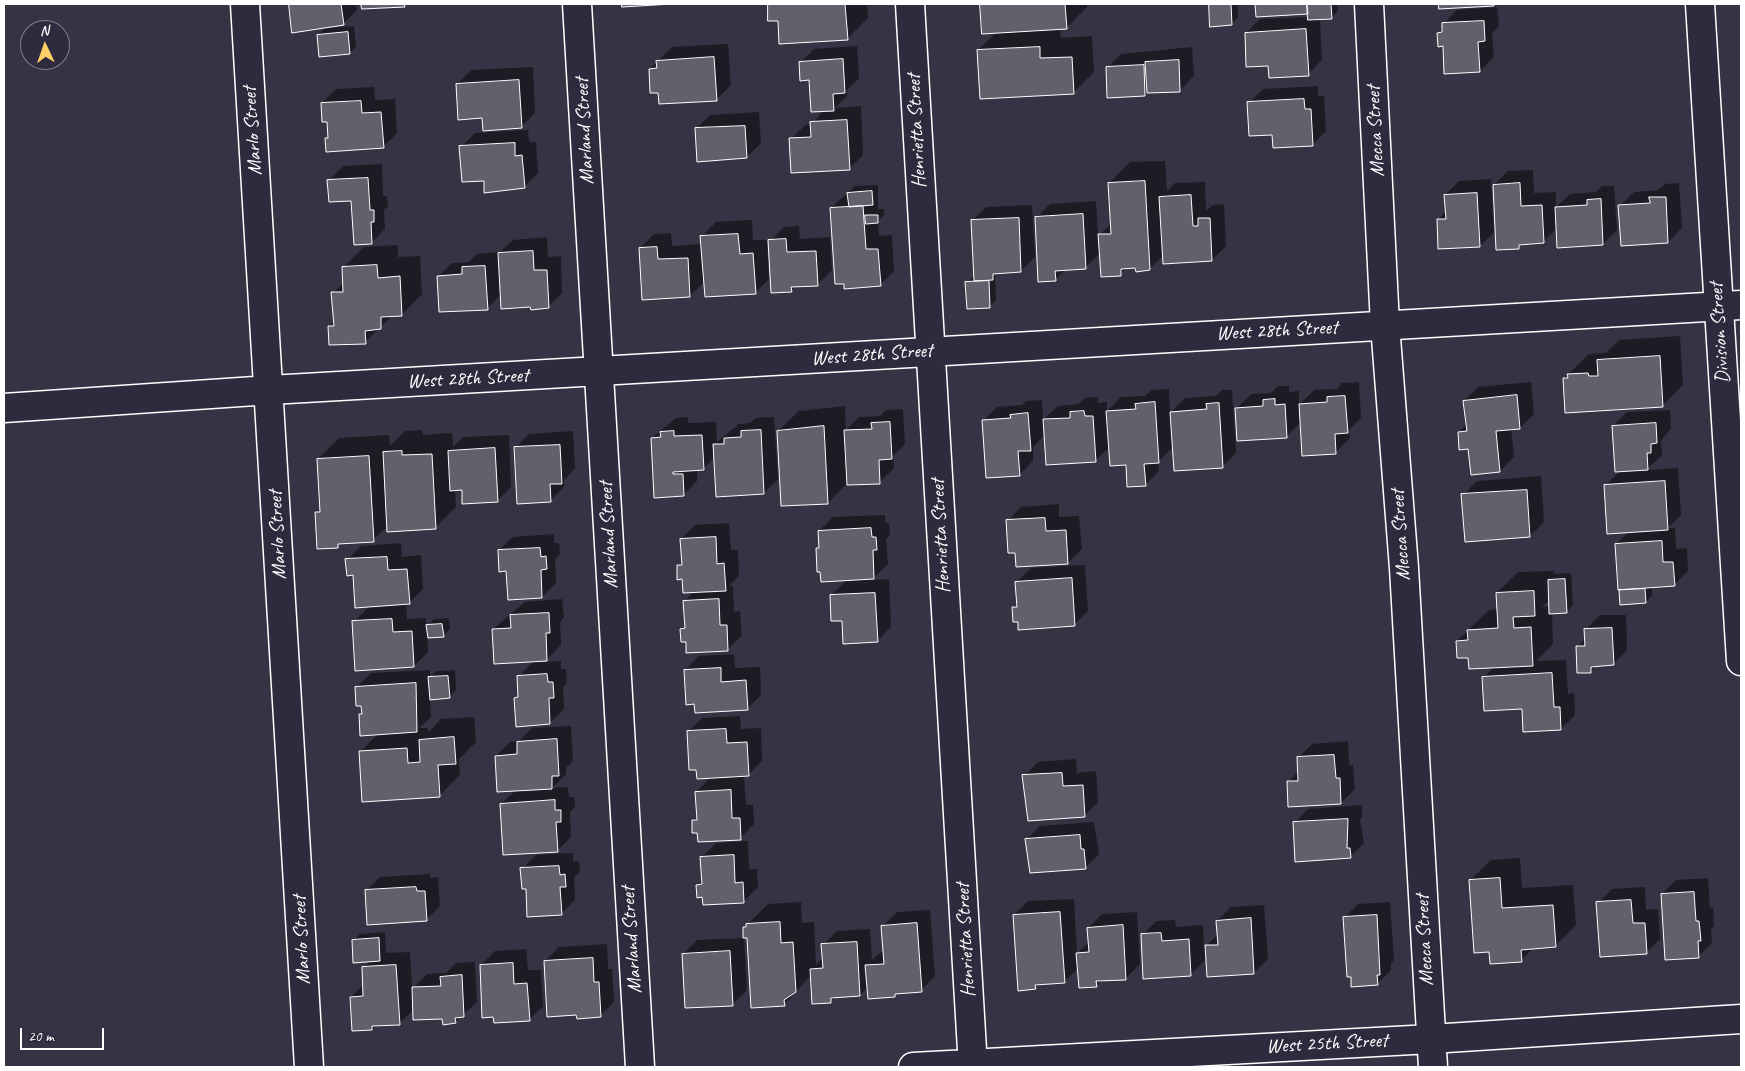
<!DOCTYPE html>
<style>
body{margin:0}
#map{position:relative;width:1745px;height:1071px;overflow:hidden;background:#373345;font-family:Caveat,sans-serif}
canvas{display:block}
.frame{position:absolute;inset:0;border:5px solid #fff;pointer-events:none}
.north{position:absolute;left:20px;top:20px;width:50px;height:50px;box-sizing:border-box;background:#2f2a3d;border:1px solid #827f8b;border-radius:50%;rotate:357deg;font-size:14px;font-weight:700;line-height:20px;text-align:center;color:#fff}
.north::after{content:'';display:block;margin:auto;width:18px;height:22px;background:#ffd166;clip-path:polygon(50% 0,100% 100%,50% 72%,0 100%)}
.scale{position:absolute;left:20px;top:1028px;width:84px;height:22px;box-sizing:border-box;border:2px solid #fff;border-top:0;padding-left:6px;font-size:15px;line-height:18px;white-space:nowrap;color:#fff;-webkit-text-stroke:4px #2f2a3d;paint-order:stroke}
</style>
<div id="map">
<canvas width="1745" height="1071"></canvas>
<div class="frame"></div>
<div class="north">N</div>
<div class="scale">20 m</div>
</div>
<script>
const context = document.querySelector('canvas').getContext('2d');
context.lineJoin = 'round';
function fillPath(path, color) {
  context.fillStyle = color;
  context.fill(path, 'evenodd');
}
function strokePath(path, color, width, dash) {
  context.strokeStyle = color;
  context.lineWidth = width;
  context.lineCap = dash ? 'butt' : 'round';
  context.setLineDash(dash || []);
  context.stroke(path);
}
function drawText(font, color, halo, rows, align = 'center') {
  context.font = font + ' Caveat,sans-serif';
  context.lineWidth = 4.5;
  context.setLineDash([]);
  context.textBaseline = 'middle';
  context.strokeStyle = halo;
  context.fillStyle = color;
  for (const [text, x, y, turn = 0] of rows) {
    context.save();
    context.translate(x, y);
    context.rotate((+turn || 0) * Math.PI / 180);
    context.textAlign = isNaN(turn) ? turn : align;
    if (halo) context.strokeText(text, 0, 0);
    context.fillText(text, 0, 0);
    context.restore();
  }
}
fillPath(new Path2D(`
 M 291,4 L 356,4 L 357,10 L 343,24 L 293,32 Z
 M 769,4 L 867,4 L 868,18 L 847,39 L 779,20 L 770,20 Z
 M 982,4 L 1087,4 L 1087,7 L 1066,28 L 1060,29 L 1061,38 L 1092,36 L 1094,72 L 1073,93 L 978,50 L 997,32 L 983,33 Z
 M 1212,4 L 1241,4 L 1238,4 L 1238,17 L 1232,24 Z
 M 1256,4 L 1337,4 L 1338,11 L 1331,18 L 1320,18 L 1322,60 L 1308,74 L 1270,65 L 1246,33 L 1260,19 L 1309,17 L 1309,13 L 1257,16 Z
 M 1440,4 L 1494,4 L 1440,8 Z
 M 1497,7 L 1499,26 L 1492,33 L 1494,57 L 1480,71 L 1444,45 L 1438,33 L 1443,28 L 1443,24 L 1457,10 Z
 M 327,26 L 328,28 L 354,26 L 356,46 L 350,53 L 318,35 Z
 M 728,44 L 731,85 L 717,99 L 650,69 L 672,47 Z
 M 857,46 L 859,78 L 847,90 L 847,96 L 835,108 L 861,106 L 863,155 L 849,169 L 791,139 L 805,125 L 812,124 L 824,110 L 810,79 L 800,63 L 814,49 Z
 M 1192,47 L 1194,76 L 1180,90 L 1147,92 L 1145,95 L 1107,68 L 1121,54 Z
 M 533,67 L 535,113 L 521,127 L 484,117 L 457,84 L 471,70 Z
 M 1318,86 L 1318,96 L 1324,96 L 1326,131 L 1312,145 L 1274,134 L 1249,103 L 1263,89 Z
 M 374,87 L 375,100 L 395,99 L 397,133 L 383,147 L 326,139 L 329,136 L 328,120 L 322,103 L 336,89 Z
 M 759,112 L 761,143 L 747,157 L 696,129 L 710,115 Z
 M 528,130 L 529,142 L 536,142 L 538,173 L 524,187 L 485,180 L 461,147 L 475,133 Z
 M 1165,161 L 1167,191 L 1175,183 L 1205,182 L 1206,211 L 1213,205 L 1224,204 L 1226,246 L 1212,260 L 1164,255 L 1149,269 L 1128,267 L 1120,274 L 1101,252 L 1085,268 L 1066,269 L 1055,280 L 1036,218 L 1050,204 L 1096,201 L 1098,236 L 1112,223 L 1109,183 L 1130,162 Z
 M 382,164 L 383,196 L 387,196 L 388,206 L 384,210 L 385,229 L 371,243 L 352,200 L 329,180 L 343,166 Z
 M 1533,170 L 1534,193 L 1556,192 L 1556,207 L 1570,194 L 1596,192 L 1602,186 L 1614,186 L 1617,230 L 1603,244 L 1557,228 L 1543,242 L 1523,243 L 1518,248 L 1494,185 L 1508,171 Z
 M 1491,179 L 1494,232 L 1480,246 L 1438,220 L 1446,211 L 1445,195 L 1459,181 Z
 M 1679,183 L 1682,228 L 1668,242 L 1620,206 L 1634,192 L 1658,190 L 1665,184 Z
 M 878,185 L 878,209 L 884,209 L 884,215 L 878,221 L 879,236 L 892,235 L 894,271 L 880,285 L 831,208 L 855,186 Z
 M 1032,205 L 1035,257 L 1021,271 L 999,272 L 995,276 L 996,300 L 990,306 L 966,283 L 975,276 L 972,221 L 986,207 Z
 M 752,220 L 753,240 L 767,240 L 769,279 L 755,293 L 705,281 L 690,296 L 640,248 L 654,234 L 671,233 L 672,246 L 702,244 L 702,236 L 716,222 Z
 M 799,226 L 800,239 L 830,237 L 832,270 L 818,284 L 796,285 L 791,290 L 770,241 L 784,227 Z
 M 547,237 L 548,257 L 561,256 L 562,293 L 548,307 L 532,305 L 501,294 L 487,309 L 438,277 L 452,263 L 469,262 L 477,254 L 498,252 L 498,254 L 513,240 Z
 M 398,245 L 398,257 L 420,256 L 422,294 L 402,315 L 393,315 L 365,342 L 329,327 L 334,321 L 333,293 L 344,282 L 343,268 L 364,247 Z
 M 1680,336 L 1683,385 L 1662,406 L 1564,378 L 1589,354 L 1606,353 L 1619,340 Z
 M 1359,382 L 1361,418 L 1349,430 L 1350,438 L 1336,452 L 1301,422 L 1287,436 L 1237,408 L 1251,394 L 1271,393 L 1278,386 L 1289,386 L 1289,392 L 1299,391 L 1299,405 L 1314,390 L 1337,389 L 1342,383 Z
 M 1531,382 L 1534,414 L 1520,428 L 1511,428 L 1514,457 L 1500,471 L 1472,474 L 1469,448 L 1459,432 L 1467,424 L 1464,401 L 1478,387 Z
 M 1169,389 L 1170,413 L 1185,398 L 1216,396 L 1222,390 L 1232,390 L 1236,453 L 1222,467 L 1173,447 L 1158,462 L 1159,471 L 1145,485 L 1110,447 L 1096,460 L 1047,464 L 1045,435 L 1033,447 L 1033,461 L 1019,475 L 983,421 L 997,407 L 1022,405 L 1026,401 L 1042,400 L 1043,420 L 1058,406 L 1079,404 L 1085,398 L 1098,397 L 1098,403 L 1107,402 L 1107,411 L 1121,397 L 1145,396 L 1151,390 Z
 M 845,406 L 846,430 L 859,417 L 880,416 L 886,410 L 903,409 L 905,444 L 893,456 L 894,468 L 880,482 L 848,482 L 828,503 L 778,431 L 799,411 Z
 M 1670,410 L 1671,428 L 1661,441 L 1662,455 L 1646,470 L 1678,468 L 1681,515 L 1668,528 L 1675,528 L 1676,549 L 1687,548 L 1688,571 L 1674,585 L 1652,586 L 1652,595 L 1646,602 L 1621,591 L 1624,588 L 1616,545 L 1629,531 L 1605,486 L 1621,470 L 1613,426 L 1627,412 Z
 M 688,417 L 688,423 L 716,422 L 717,442 L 739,424 L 750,423 L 756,418 L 774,417 L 778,479 L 764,493 L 715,457 L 703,469 L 697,469 L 697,481 L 683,495 L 652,438 L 676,418 Z
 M 422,430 L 423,435 L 452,433 L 453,447 L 463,437 L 509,435 L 511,487 L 497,501 L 463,489 L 455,489 L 456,507 L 435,528 L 388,526 L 373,540 L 341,543 L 337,546 L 316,513 L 321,508 L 318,459 L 339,438 L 389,435 L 390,446 L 405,431 Z
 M 573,431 L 575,468 L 564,480 L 564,487 L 550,501 L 515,448 L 529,434 Z
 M 1541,476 L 1544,522 L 1530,536 L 1463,495 L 1477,481 Z
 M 1059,504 L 1059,517 L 1079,516 L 1082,549 L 1068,563 L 1016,551 L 1008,521 L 1021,507 Z
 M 885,515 L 885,523 L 889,523 L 890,535 L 886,539 L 888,564 L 871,580 L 889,579 L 891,627 L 877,641 L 843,619 L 831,596 L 847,579 L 817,548 L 820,546 L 819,531 L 833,517 Z
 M 729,523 L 731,550 L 738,550 L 739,576 L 729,586 L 733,586 L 734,612 L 740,611 L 742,635 L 728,649 L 687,641 L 681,629 L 686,624 L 685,601 L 694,591 L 683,578 L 678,566 L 683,561 L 681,539 L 695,525 Z
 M 554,534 L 554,543 L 559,543 L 560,554 L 555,559 L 556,583 L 542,597 L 507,570 L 499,550 L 513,537 Z
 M 401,543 L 402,557 L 421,555 L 423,589 L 409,603 L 406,603 L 407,619 L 426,618 L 426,627 L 434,619 L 449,618 L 450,629 L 443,636 L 427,637 L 428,652 L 414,666 L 354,622 L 370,605 L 347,560 L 361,546 Z
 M 1085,565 L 1088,611 L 1074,625 L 1019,621 L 1013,608 L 1018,603 L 1017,582 L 1031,568 Z
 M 1554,571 L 1554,574 L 1571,573 L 1573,605 L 1566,612 L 1552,612 L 1553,644 L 1536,661 L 1566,660 L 1568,694 L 1574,693 L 1575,715 L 1561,729 L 1523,708 L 1484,677 L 1495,666 L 1470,656 L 1457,641 L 1489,610 L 1498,609 L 1497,593 L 1518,572 ZM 1550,599 L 1550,606 L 1542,607 Z
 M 562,599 L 564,617 L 560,622 L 561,645 L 544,662 L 561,661 L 561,669 L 566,669 L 567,683 L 563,687 L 564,709 L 550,723 L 516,698 L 519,694 L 518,677 L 535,660 L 493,629 L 525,602 Z
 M 1600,615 L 1626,615 L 1627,650 L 1613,664 L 1597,665 L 1591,671 L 1577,647 L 1586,637 L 1586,629 Z
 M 734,654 L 735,668 L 760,667 L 761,695 L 747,709 L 685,670 L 699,656 Z
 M 430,670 L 430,678 L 436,671 L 455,670 L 456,690 L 449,697 L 430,698 L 431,717 L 419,728 L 428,728 L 428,733 L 441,719 L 474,717 L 476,742 L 459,759 L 460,775 L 439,796 L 360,752 L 379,733 L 362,734 L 362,705 L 357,687 L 371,673 Z
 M 740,716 L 741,729 L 761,728 L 762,761 L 748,775 L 744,775 L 746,805 L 753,805 L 754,824 L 740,838 L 698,831 L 693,821 L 698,816 L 696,792 L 711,777 L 688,732 L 702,718 Z
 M 571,726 L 573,761 L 566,768 L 566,774 L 552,788 L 568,787 L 569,797 L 574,797 L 575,807 L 570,812 L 571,837 L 557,851 L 501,804 L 516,790 L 496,756 L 510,742 L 518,742 L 532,728 Z
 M 1348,741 L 1349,765 L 1353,765 L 1355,789 L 1341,803 L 1288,782 L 1299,771 L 1298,758 L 1312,744 Z
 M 1076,759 L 1077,773 L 1096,771 L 1098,802 L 1084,816 L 1024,776 L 1038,762 Z
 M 1362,805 L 1362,818 L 1360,820 L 1364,843 L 1350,857 L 1294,823 L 1308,809 Z
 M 1094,822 L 1099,854 L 1085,868 L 1026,840 L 1040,826 Z
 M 748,841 L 749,869 L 757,869 L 758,887 L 744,901 L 703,896 L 697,885 L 703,879 L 702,857 L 716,843 Z
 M 573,853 L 573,861 L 579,861 L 580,872 L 574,877 L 575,900 L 561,914 L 527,887 L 522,869 L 536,855 Z
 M 1520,858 L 1522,888 L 1573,885 L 1576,925 L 1555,946 L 1534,947 L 1522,960 L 1490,950 L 1470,880 L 1491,860 Z
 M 430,874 L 430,878 L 438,877 L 440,906 L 426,920 L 366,891 L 380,877 Z
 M 1708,878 L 1710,908 L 1713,907 L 1714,926 L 1711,929 L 1712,943 L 1698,957 L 1662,894 L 1676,880 Z
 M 1645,887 L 1646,910 L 1658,909 L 1660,939 L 1646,953 L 1598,903 L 1612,889 Z
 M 1074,899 L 1077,954 L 1089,942 L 1088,928 L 1102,914 L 1137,912 L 1140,964 L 1126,978 L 1102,980 L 1096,985 L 1079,967 L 1064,982 L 1040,983 L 1035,988 L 1014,915 L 1028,901 Z
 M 801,902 L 802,923 L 814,922 L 816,965 L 823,957 L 823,945 L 837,931 L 870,929 L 872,960 L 881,952 L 885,952 L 883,926 L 897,912 L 930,910 L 935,976 L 921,990 L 899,992 L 895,996 L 868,987 L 860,995 L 836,997 L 831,1002 L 811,975 L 784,1005 L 744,928 L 768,904 Z
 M 1390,902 L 1394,960 L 1391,963 L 1391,970 L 1377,984 L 1344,918 L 1358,904 Z
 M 1264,905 L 1268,959 L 1254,973 L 1207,958 L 1191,974 L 1142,935 L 1156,921 L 1175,920 L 1176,927 L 1203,925 L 1204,948 L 1218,934 L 1217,921 L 1231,907 Z
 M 385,932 L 386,953 L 410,952 L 412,989 L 427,974 L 446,973 L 456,963 L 475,962 L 477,1002 L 455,1022 L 414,1009 L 399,1024 L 376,1025 L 372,1029 L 351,997 L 364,984 L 363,968 L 370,961 L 353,941 L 360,934 Z
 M 744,938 L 747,990 L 733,1004 L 683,954 L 697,940 Z
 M 607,944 L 608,969 L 612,969 L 614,1002 L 600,1016 L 545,961 L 559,947 Z
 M 526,949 L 528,970 L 541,970 L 543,1006 L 529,1020 L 481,965 L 495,951 Z`), '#0007');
const building = new Path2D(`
 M 289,4 L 341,4 L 344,25 L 292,33 Z
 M 361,4 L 404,4 L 405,7 L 362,9 Z
 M 622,4 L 672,4 L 622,7 Z
 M 768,4 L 845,4 L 848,40 L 779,44 L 778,21 L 768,21 Z
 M 980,4 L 1065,4 L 1067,29 L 982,34 Z
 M 1209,4 L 1231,4 L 1232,25 L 1210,27 Z
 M 1231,4 L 1307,4 L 1308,14 L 1256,17 L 1255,4 Z
 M 1307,4 L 1331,4 L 1332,19 L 1308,20 Z
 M 1439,4 L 1494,4 L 1494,6 L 1439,9 Z
 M 1484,21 L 1485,41 L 1478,42 L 1480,72 L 1444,74 L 1443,46 L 1438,47 L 1437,33 L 1442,32 L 1442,23 Z
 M 1306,29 L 1309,76 L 1269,78 L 1268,66 L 1246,67 L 1245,33 Z
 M 348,32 L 350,54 L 319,57 L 317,35 Z
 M 1040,47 L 1040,58 L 1072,57 L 1074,94 L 980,99 L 977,50 Z
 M 714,57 L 717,101 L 659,104 L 658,93 L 650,93 L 649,69 L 657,68 L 656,61 Z
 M 843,59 L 845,93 L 833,94 L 834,111 L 811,112 L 809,80 L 800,81 L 799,62 Z
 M 1179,60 L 1180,92 L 1147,93 L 1145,62 Z
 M 1144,65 L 1145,96 L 1107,98 L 1106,67 Z
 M 519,80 L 522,128 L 483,131 L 482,118 L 458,120 L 456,84 Z
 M 1304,99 L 1305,109 L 1311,109 L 1313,146 L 1273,148 L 1272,135 L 1249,136 L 1247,102 Z
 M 361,101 L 362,113 L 381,112 L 384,148 L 326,152 L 325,138 L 328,138 L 327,122 L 322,122 L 321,103 Z
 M 847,120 L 850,170 L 791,173 L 789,138 L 811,137 L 810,122 Z
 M 745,126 L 747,158 L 697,162 L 695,128 Z
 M 515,143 L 515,156 L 522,155 L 525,188 L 484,193 L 484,181 L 462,182 L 459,146 Z
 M 368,178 L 370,210 L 374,210 L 374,222 L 371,222 L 372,244 L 354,245 L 351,201 L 329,202 L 327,180 Z
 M 1145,181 L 1150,270 L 1136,272 L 1135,268 L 1121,269 L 1121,276 L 1101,277 L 1098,234 L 1111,234 L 1108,183 Z
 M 1520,183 L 1521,206 L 1542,205 L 1544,243 L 1519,245 L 1519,249 L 1496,250 L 1493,185 Z
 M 872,191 L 873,205 L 849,207 L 847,193 Z
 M 1477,193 L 1480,247 L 1438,249 L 1437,219 L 1446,219 L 1444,195 Z
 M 1191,195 L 1193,226 L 1198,226 L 1198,218 L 1210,218 L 1212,261 L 1163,264 L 1159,197 Z
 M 1649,197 L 1666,197 L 1668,243 L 1621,246 L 1618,205 L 1650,203 Z
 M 1601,199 L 1603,245 L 1557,248 L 1555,207 L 1587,205 L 1587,200 Z
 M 863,206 L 866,249 L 878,249 L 881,286 L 844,289 L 844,284 L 835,284 L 830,208 Z
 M 1083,214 L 1086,269 L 1055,271 L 1056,281 L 1038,282 L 1035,217 Z
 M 865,215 L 878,215 L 878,223 L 866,224 Z
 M 1019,218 L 1021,272 L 993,274 L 993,280 L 974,281 L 971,220 Z
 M 738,234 L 740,254 L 753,253 L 756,294 L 705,297 L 700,236 Z
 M 786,239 L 787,252 L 816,251 L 818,286 L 791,287 L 792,292 L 771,293 L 768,240 Z
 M 657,247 L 658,259 L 688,258 L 690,297 L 642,300 L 639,248 Z
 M 533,251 L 534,270 L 547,270 L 549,308 L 531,310 L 530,307 L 501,309 L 498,253 Z
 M 377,265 L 378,278 L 400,276 L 402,316 L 381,317 L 381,329 L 365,331 L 366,344 L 329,345 L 328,326 L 334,326 L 331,292 L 343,292 L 342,267 Z
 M 485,266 L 488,310 L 439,312 L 437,276 L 462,274 L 462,267 Z
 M 989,281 L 990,308 L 967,309 L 965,282 Z
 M 1660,356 L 1663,407 L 1565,413 L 1563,378 L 1568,378 L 1567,374 L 1588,373 L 1589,376 L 1598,376 L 1597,360 Z
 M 1517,395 L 1520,429 L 1496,431 L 1500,472 L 1471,475 L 1468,449 L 1459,450 L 1458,432 L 1467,431 L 1463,401 Z
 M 1345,396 L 1348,433 L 1335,434 L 1336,454 L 1302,456 L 1299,404 L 1327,402 L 1327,397 Z
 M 1275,399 L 1275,405 L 1285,404 L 1287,438 L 1237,441 L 1235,408 L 1263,406 L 1263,400 Z
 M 1155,402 L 1159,463 L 1144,464 L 1146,486 L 1127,487 L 1126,465 L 1110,466 L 1106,411 L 1136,409 L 1135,404 Z
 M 1219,403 L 1223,468 L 1174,471 L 1170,412 L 1207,409 L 1206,404 Z
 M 1084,411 L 1085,416 L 1093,416 L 1096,462 L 1046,465 L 1043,419 L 1070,418 L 1070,412 Z
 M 1028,413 L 1031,451 L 1018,451 L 1020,476 L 986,478 L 982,420 L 1011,418 L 1010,415 Z
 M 890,422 L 892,459 L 879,460 L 880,484 L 847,485 L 844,430 L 872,429 L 871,423 Z
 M 1656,423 L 1657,443 L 1651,444 L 1651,453 L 1647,453 L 1648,470 L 1615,472 L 1612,426 Z
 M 824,426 L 828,504 L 781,506 L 777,431 Z
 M 761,430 L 764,494 L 716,497 L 713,444 L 724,444 L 724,438 L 741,437 L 741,431 Z
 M 674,431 L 674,436 L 702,435 L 704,470 L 673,472 L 673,474 L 683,474 L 684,496 L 654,498 L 651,438 L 661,437 L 660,432 Z
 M 560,445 L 562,484 L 550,484 L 551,502 L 517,504 L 514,447 Z
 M 495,448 L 498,502 L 462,504 L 462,490 L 450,491 L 448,451 Z
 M 402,451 L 402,455 L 432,454 L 436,529 L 387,532 L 383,452 Z
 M 369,456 L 374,542 L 338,544 L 338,548 L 317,549 L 315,512 L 320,512 L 317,459 Z
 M 1665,481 L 1668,530 L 1607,534 L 1604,485 Z
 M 1527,490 L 1530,537 L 1465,542 L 1461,494 Z
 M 1045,518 L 1046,531 L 1066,530 L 1068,564 L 1016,567 L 1015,553 L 1008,553 L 1006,520 Z
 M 871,528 L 872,537 L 876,537 L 877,550 L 873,550 L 874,579 L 821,582 L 820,572 L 817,572 L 816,548 L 819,548 L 818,531 Z
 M 716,537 L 717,564 L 724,563 L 726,591 L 683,593 L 682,579 L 677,580 L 677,565 L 682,565 L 680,539 Z
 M 1662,541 L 1663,562 L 1673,562 L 1675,586 L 1618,590 L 1615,544 Z
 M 540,548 L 541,557 L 546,556 L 547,569 L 541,570 L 542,598 L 508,600 L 506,571 L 499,572 L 498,550 Z
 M 387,557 L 388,570 L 407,569 L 410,604 L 355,608 L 353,575 L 347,576 L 345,559 Z
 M 1072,578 L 1075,626 L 1018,630 L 1018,622 L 1013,622 L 1012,607 L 1017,607 L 1015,582 Z
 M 1565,579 L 1567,613 L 1549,614 L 1548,580 Z
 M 1645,589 L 1646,603 L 1620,605 L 1619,590 Z
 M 1534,591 L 1535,616 L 1513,617 L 1514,628 L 1531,627 L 1533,666 L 1469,669 L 1468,658 L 1457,658 L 1456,641 L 1468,640 L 1467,630 L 1498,628 L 1496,593 Z
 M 875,593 L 878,642 L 843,644 L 842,621 L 831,621 L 830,595 Z
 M 719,599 L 720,625 L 727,625 L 728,651 L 686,653 L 686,642 L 681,642 L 680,629 L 685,628 L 683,601 Z
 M 549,613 L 550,633 L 546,633 L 547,661 L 494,664 L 492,629 L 511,628 L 510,615 Z
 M 392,619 L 393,632 L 412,631 L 414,667 L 355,671 L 352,621 Z
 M 442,624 L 444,637 L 428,638 L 426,625 Z
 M 1612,628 L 1614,665 L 1591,667 L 1591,673 L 1577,673 L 1576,646 L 1585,646 L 1584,629 Z
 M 721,668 L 721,682 L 746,680 L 748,710 L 695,713 L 694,704 L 686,705 L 684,670 Z
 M 1552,673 L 1554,707 L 1560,707 L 1561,730 L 1523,732 L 1522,709 L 1484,711 L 1482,677 Z
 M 547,674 L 548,682 L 553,682 L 554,698 L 549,698 L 550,724 L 516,727 L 514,698 L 518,697 L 517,676 Z
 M 448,676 L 450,698 L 430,700 L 428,677 Z
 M 416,683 L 417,732 L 360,736 L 359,714 L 362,714 L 361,706 L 356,706 L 355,687 Z
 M 726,729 L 727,743 L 747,742 L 749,776 L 697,779 L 696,770 L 689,770 L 687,731 Z
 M 454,737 L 456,764 L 438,765 L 440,797 L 362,802 L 359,751 L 407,748 L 408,763 L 420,762 L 419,740 Z
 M 557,739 L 559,776 L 552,776 L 552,789 L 497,792 L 495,756 L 517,754 L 517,742 Z
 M 1334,755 L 1336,778 L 1340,778 L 1341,804 L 1288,807 L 1287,781 L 1298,781 L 1297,757 Z
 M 1062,773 L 1063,786 L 1083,785 L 1085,817 L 1028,821 L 1022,775 Z
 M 731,790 L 732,818 L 740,818 L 741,840 L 698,842 L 697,833 L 692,833 L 692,820 L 697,820 L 695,792 Z
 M 555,800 L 555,810 L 561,810 L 561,822 L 556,822 L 558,852 L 503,855 L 500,804 Z
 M 1348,819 L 1347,848 L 1350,848 L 1351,858 L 1295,862 L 1293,822 Z
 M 1080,835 L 1081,849 L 1084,849 L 1086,869 L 1030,873 L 1025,839 Z
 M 734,855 L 735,883 L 743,882 L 744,903 L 703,905 L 702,897 L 697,898 L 696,885 L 702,884 L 700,857 Z
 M 559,866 L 560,875 L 565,874 L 566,887 L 560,887 L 562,915 L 527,917 L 526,889 L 522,889 L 520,868 Z
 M 1500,878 L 1502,908 L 1553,905 L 1556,947 L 1521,950 L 1522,962 L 1490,964 L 1489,952 L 1474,953 L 1469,880 Z
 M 416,887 L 417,891 L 425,891 L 427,921 L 367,925 L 365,890 Z
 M 1694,892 L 1696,921 L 1699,921 L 1701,941 L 1698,941 L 1699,958 L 1665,960 L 1661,894 Z
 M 1631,900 L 1633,923 L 1645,923 L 1647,954 L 1600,957 L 1596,902 Z
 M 1060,912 L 1065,983 L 1035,985 L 1036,989 L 1018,991 L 1013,915 Z
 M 1377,915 L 1380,975 L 1377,975 L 1378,985 L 1351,987 L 1351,977 L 1347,977 L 1343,917 Z
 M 1251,918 L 1254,974 L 1207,977 L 1205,945 L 1218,945 L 1216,921 Z
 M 780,922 L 781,943 L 793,942 L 796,992 L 784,1000 L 785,1006 L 751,1008 L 747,938 L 743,938 L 743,927 L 746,927 L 746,924 Z
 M 917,923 L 922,992 L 895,994 L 895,997 L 868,999 L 865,965 L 884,964 L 881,926 Z
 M 1123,925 L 1126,980 L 1096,981 L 1097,987 L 1079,988 L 1076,953 L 1089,952 L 1087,928 Z
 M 1161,933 L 1162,941 L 1189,939 L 1191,976 L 1143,979 L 1141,934 Z
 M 379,938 L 380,961 L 353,963 L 352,940 Z
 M 857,942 L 860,996 L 831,998 L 831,1003 L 812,1004 L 810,969 L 823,968 L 821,944 Z
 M 730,951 L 733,1006 L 685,1008 L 682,954 Z
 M 593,958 L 594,982 L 599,982 L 601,1017 L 577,1019 L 576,1015 L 547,1017 L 544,961 Z
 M 513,963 L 514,984 L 527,983 L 530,1021 L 494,1023 L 493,1017 L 482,1018 L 480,965 Z
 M 396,965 L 400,1025 L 372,1026 L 372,1030 L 352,1031 L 350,997 L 363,996 L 362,967 Z
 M 462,975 L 464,1017 L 455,1018 L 456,1023 L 443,1025 L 442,1019 L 413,1020 L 412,987 L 441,986 L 440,977 Z`);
fillPath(building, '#635f6d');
strokePath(building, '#fff', 1);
const street = new Path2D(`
 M 245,4 L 309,1067
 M 577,4 L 640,1067
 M 910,4 L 973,1067
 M 1369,4 L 1385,325 L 1404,568 L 1433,1067
 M 4,408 L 270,390 L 1741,305
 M 913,1067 L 1431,1039 L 1741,1019`);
const secondary = new Path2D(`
 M 1700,4 L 1741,661`);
strokePath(street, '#fff', 31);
strokePath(secondary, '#fff', 31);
strokePath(street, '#2f2a3d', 28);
strokePath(secondary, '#2f2a3d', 28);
drawText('20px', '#fff', '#2f2a3d', [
 ["Marlo Street",253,131,-94],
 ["Marland Street",585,131,-93],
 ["Henrietta Street",917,131,-93],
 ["Mecca Street",1376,131,-93],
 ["West 28th Street",1277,331,-3],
 ["Division Street",1720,333,-94],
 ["West 28th Street",872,355,-4],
 ["West 28th Street",468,379,-3],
 ["Marlo Street",278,535,-93],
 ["Marland Street",609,535,-93],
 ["Mecca Street",1401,535,-94],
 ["Henrietta Street",941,536,-93],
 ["Marlo Street",302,940,-93],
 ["Marland Street",632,940,-94],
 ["Henrietta Street",966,940,-93],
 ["Mecca Street",1425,940,-93],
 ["West 25th Street",1327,1044,-3]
]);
</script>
